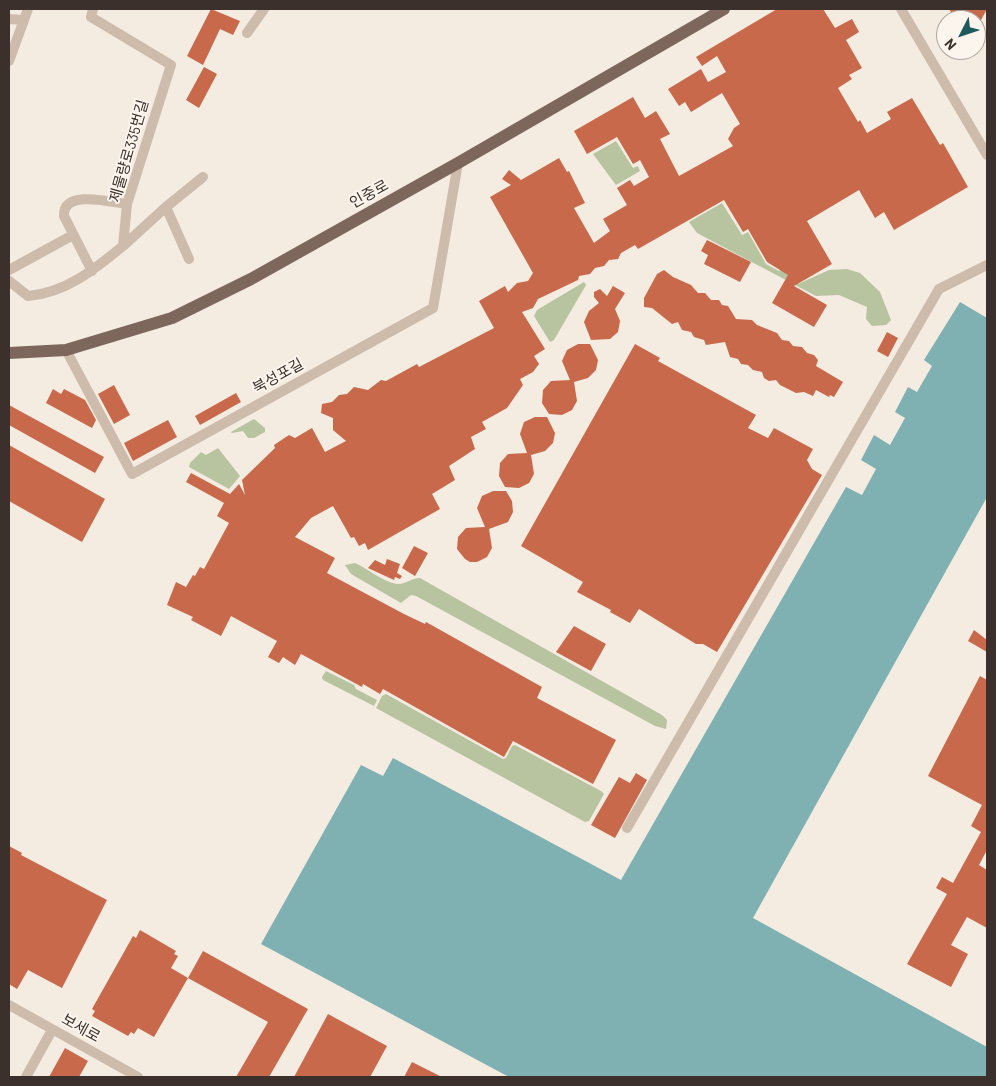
<!DOCTYPE html>
<meta charset="utf-8">
<style>
body{margin:0}
#map{position:relative;width:996px;height:1086px;overflow:hidden;background:#f4ebe1;font-family:Barlow,sans-serif}
canvas{display:block}
.frame{position:absolute;inset:0;border:10px solid #3b302b;pointer-events:none}
.north{position:absolute;left:936px;top:10px;width:50px;height:50px;box-sizing:border-box;background:#fbf5ee;border:1px solid #aea6a0;border-radius:50%;rotate:229deg;font-size:14px;font-weight:700;line-height:20px;text-align:center;color:#3b302b}
.north::after{content:'';display:block;margin:auto;width:18px;height:22px;background:#1f5a5e;clip-path:polygon(50% 0,100% 100%,50% 72%,0 100%)}
</style>
<div id="map">
<canvas width="996" height="1086"></canvas>
<div class="frame"></div>
<div class="north">N</div>
</div>
<script>
const context = document.querySelector('canvas').getContext('2d');
context.lineJoin = 'round';
function fillPath(path, color) {
  context.fillStyle = color;
  context.fill(path, 'evenodd');
}
function strokePath(path, color, width, dash) {
  context.strokeStyle = color;
  context.lineWidth = width;
  context.lineCap = dash ? 'butt' : 'round';
  context.setLineDash(dash || []);
  context.stroke(path);
}
function drawText(font, color, halo, rows, align = 'center') {
  context.font = font + ' Barlow,"Noto Sans KR",sans-serif';
  context.lineWidth = 4;
  context.setLineDash([]);
  context.textBaseline = 'middle';
  context.strokeStyle = halo;
  context.fillStyle = color;
  for (const [text, x, y, turn = 0] of rows) {
    context.save();
    context.translate(x, y);
    context.rotate((+turn || 0) * Math.PI / 180);
    context.textAlign = isNaN(turn) ? turn : align;
    if (halo) context.strokeText(text, 0, 0);
    context.fillText(text, 0, 0);
    context.restore();
  }
}
fillPath(new Path2D(`
 M 616,141 L 633,168 L 638,166 L 640,171 L 616,185 L 593,154 Z
 M 722,203 L 742,235 L 748,232 L 766,264 L 779,271 L 788,266 L 798,284 L 829,270 L 847,269 L 860,273 L 880,292 L 891,320 L 886,325 L 872,326 L 866,319 L 867,307 L 839,295 L 816,296 L 697,233 L 689,222 Z
 M 584,282 L 586,285 L 554,340 L 550,342 L 534,316 L 537,310 Z
 M 254,419 L 265,428 L 265,432 L 254,438 L 248,438 L 243,431 L 232,433 L 231,432 Z
 M 218,448 L 240,476 L 229,489 L 189,467 L 190,463 L 201,452 L 206,455 Z
 M 355,563 C 368,569 385,583 398,584 C 407,584 411,578 420,578 L 662,715 L 667,720 L 666,729 L 655,726 L 416,596 L 411,595 L 401,603 L 351,574 L 345,565 Z
 M 326,671 L 354,685 L 356,689 L 377,700 L 374,706 L 323,680 L 322,677 Z
 M 386,694 L 503,759 L 506,758 L 512,746 L 515,745 L 601,791 L 604,794 L 589,821 L 585,822 L 376,708 L 382,696 Z`), '#b8c4a0');
fillPath(new Path2D(`
 M 960,302 L 987,318 L 987,497 L 753,918 L 987,1047 L 987,1077 L 509,1077 L 261,944 L 361,765 L 383,776 L 393,758 L 621,880 L 846,487 L 862,495 L 876,469 L 861,460 L 874,435 L 890,445 L 905,418 L 895,412 L 908,387 L 917,392 L 932,366 L 924,360 Z`), '#7fb0b2');
fillPath(new Path2D(`
 M 211,9 L 240,21 L 233,35 L 220,29 L 203,65 L 187,56 Z
 M 777,9 L 823,9 L 835,28 L 852,19 L 859,32 L 846,40 L 862,68 L 849,75 L 852,79 L 838,88 L 858,122 L 860,120 L 867,133 L 891,119 L 887,112 L 912,98 L 940,145 L 943,143 L 968,187 L 894,230 L 884,212 L 875,218 L 859,190 L 807,221 L 832,264 L 794,286 L 827,305 L 814,327 L 772,303 L 788,275 L 767,262 L 748,229 L 743,232 L 724,200 L 638,249 L 635,245 L 621,253 L 618,259 L 609,260 L 604,266 L 595,268 L 590,274 L 579,276 L 578,280 L 538,299 L 533,308 L 522,312 L 545,349 L 534,356 L 539,364 L 533,372 L 520,379 L 523,385 L 507,408 L 482,422 L 486,429 L 471,437 L 475,449 L 449,466 L 455,480 L 432,494 L 440,509 L 368,550 L 365,543 L 359,546 L 354,537 L 351,538 L 333,506 L 311,518 L 295,537 L 335,558 L 327,573 L 404,614 L 425,624 L 426,622 L 542,687 L 537,698 L 616,740 L 593,784 L 513,741 L 504,757 L 383,689 L 380,694 L 363,684 L 362,687 L 301,654 L 295,665 L 283,657 L 279,663 L 268,657 L 277,641 L 231,616 L 221,636 L 191,620 L 193,617 L 167,605 L 176,582 L 186,587 L 193,575 L 195,576 L 200,567 L 204,569 L 229,523 L 217,516 L 224,503 L 186,482 L 191,473 L 230,494 L 239,484 L 245,495 L 242,480 L 275,448 L 274,445 L 289,435 L 295,438 L 312,428 L 325,452 L 346,441 L 333,430 L 333,418 L 321,413 L 322,404 L 332,402 L 339,395 L 347,394 L 354,387 L 368,390 L 381,380 L 386,381 L 417,364 L 419,367 L 494,328 L 479,301 L 505,286 L 508,292 L 517,283 L 528,281 L 533,273 L 490,197 L 511,185 L 502,179 L 509,170 L 521,180 L 559,158 L 567,172 L 569,171 L 585,203 L 574,208 L 594,243 L 610,231 L 603,219 L 627,205 L 617,188 L 630,180 L 634,186 L 649,177 L 640,160 L 633,164 L 617,137 L 587,154 L 574,131 L 633,97 L 645,118 L 656,111 L 670,134 L 660,139 L 679,176 L 733,146 L 728,139 L 734,128 L 740,124 L 722,93 L 691,112 L 685,102 L 679,106 L 668,89 L 701,69 L 708,82 L 726,72 L 717,56 L 702,66 L 696,57 Z
 M 949,9 L 987,9 L 981,20 L 956,20 Z
 M 204,67 L 217,74 L 199,108 L 186,100 Z
 M 707,240 L 751,262 L 740,282 L 704,264 L 708,255 L 701,251 Z
 M 664,270 L 673,277 L 691,285 L 698,293 L 705,293 L 711,300 L 719,300 L 722,305 L 728,306 L 736,319 L 752,320 L 757,325 L 777,333 L 782,340 L 789,341 L 793,346 L 802,347 L 807,353 L 814,355 L 818,360 L 816,366 L 843,382 L 834,397 L 830,395 L 829,397 L 816,390 L 813,396 L 804,392 L 796,393 L 780,385 L 776,380 L 769,381 L 764,378 L 762,372 L 753,370 L 748,365 L 741,364 L 738,359 L 730,357 L 725,342 L 706,345 L 704,340 L 694,337 L 691,332 L 682,330 L 678,322 L 672,324 L 652,308 L 644,307 L 644,298 L 657,274 Z
 M 613,286 L 625,293 L 615,309 L 620,321 L 618,332 L 610,339 L 591,340 L 584,322 L 589,311 L 599,303 L 594,297 L 594,292 L 600,289 L 607,296 Z
 M 887,332 L 898,338 L 888,357 L 877,351 Z
 M 578,344 L 590,344 L 598,360 L 596,370 L 588,378 L 574,382 L 577,401 L 572,410 L 562,415 L 549,414 L 542,403 L 543,390 L 551,381 L 570,380 L 562,361 L 567,350 Z
 M 635,344 L 660,358 L 658,361 L 756,415 L 748,428 L 768,438 L 774,428 L 813,449 L 807,460 L 812,469 L 822,475 L 717,652 L 703,644 L 696,644 L 639,609 L 630,623 L 610,612 L 611,610 L 577,592 L 583,582 L 521,546 Z
 M 114,385 L 130,415 L 114,424 L 98,394 Z
 M 53,389 L 61,394 L 64,389 L 85,400 L 96,420 L 92,428 L 46,403 Z
 M 236,393 L 241,402 L 200,425 L 195,416 Z
 M 9,405 L 104,457 L 95,473 L 9,425 Z
 M 535,417 L 547,417 L 555,433 L 553,443 L 545,451 L 531,455 L 534,474 L 529,483 L 519,488 L 505,487 L 499,476 L 500,463 L 508,454 L 527,453 L 520,434 L 524,422 Z
 M 168,420 L 177,437 L 133,461 L 124,443 Z
 M 9,445 L 105,499 L 82,542 L 9,501 Z
 M 493,491 L 506,491 L 512,501 L 513,512 L 508,522 L 489,529 L 492,548 L 487,557 L 477,562 L 470,562 L 465,559 L 457,549 L 458,537 L 466,528 L 485,527 L 477,508 L 482,496 Z
 M 414,546 L 428,553 L 415,576 L 402,568 Z
 M 387,559 L 400,564 L 397,573 L 402,576 L 400,579 L 395,577 L 394,580 L 368,568 L 375,560 L 385,565 Z
 M 574,626 L 606,644 L 591,671 L 556,652 Z
 M 974,630 L 987,640 L 987,652 L 968,641 Z
 M 980,676 L 987,680 L 987,850 L 979,865 L 987,870 L 987,928 L 967,917 L 951,945 L 968,954 L 951,987 L 907,964 L 947,894 L 936,888 L 942,877 L 953,883 L 981,832 L 971,826 L 982,805 L 928,776 Z
 M 636,773 L 647,780 L 615,838 L 591,825 L 619,777 L 630,783 Z
 M 9,846 L 22,853 L 21,855 L 107,900 L 62,988 L 28,970 L 17,989 L 9,984 Z
 M 140,930 L 176,951 L 174,954 L 178,956 L 171,968 L 188,978 L 154,1037 L 138,1028 L 134,1034 L 131,1032 L 128,1036 L 92,1016 L 95,1011 L 92,1009 L 133,936 L 136,938 Z
 M 203,951 L 308,1009 L 269,1077 L 236,1077 L 268,1022 L 188,978 Z
 M 328,1014 L 387,1046 L 370,1077 L 294,1077 Z
 M 65,1048 L 88,1061 L 79,1077 L 49,1077 Z
 M 412,1062 L 442,1077 L 404,1077 Z`), '#c8694b');
strokePath(new Path2D(`
 M 901,9 L 987,155
 M 9,19 L 24,20
 M 247,33 L 264,9
 M 9,61 L 28,9
 M 166,207 L 189,259
 M 123,246 L 166,207 L 203,177
 M 9,270 L 73,235
 M 92,271 L 64,216 C 62,189 111,202 127,204
 M 9,281 L 28,296 C 66,293 95,269 123,246 L 127,204 L 171,65 L 91,17 L 93,9
 M 66,350 L 132,474 L 433,308 L 458,163
 M 627,828 L 939,289 L 987,265
 M 9,1005 L 138,1077
 M 26,1077 L 52,1030`), '#cdbbac', 10);
strokePath(new Path2D(`
 M 9,353 L 66,350 L 172,318 L 251,279 L 458,163 L 724,9`), '#7d675c', 12);
drawText('15px', '#3b302b', '#fbf5ee', [
 ["제물량로335번길",129,151,-74],
 ["인중로",369,194,-29],
 ["북성포길",278,376,-29],
 ["보세로",81,1028,29]
]);
</script>
